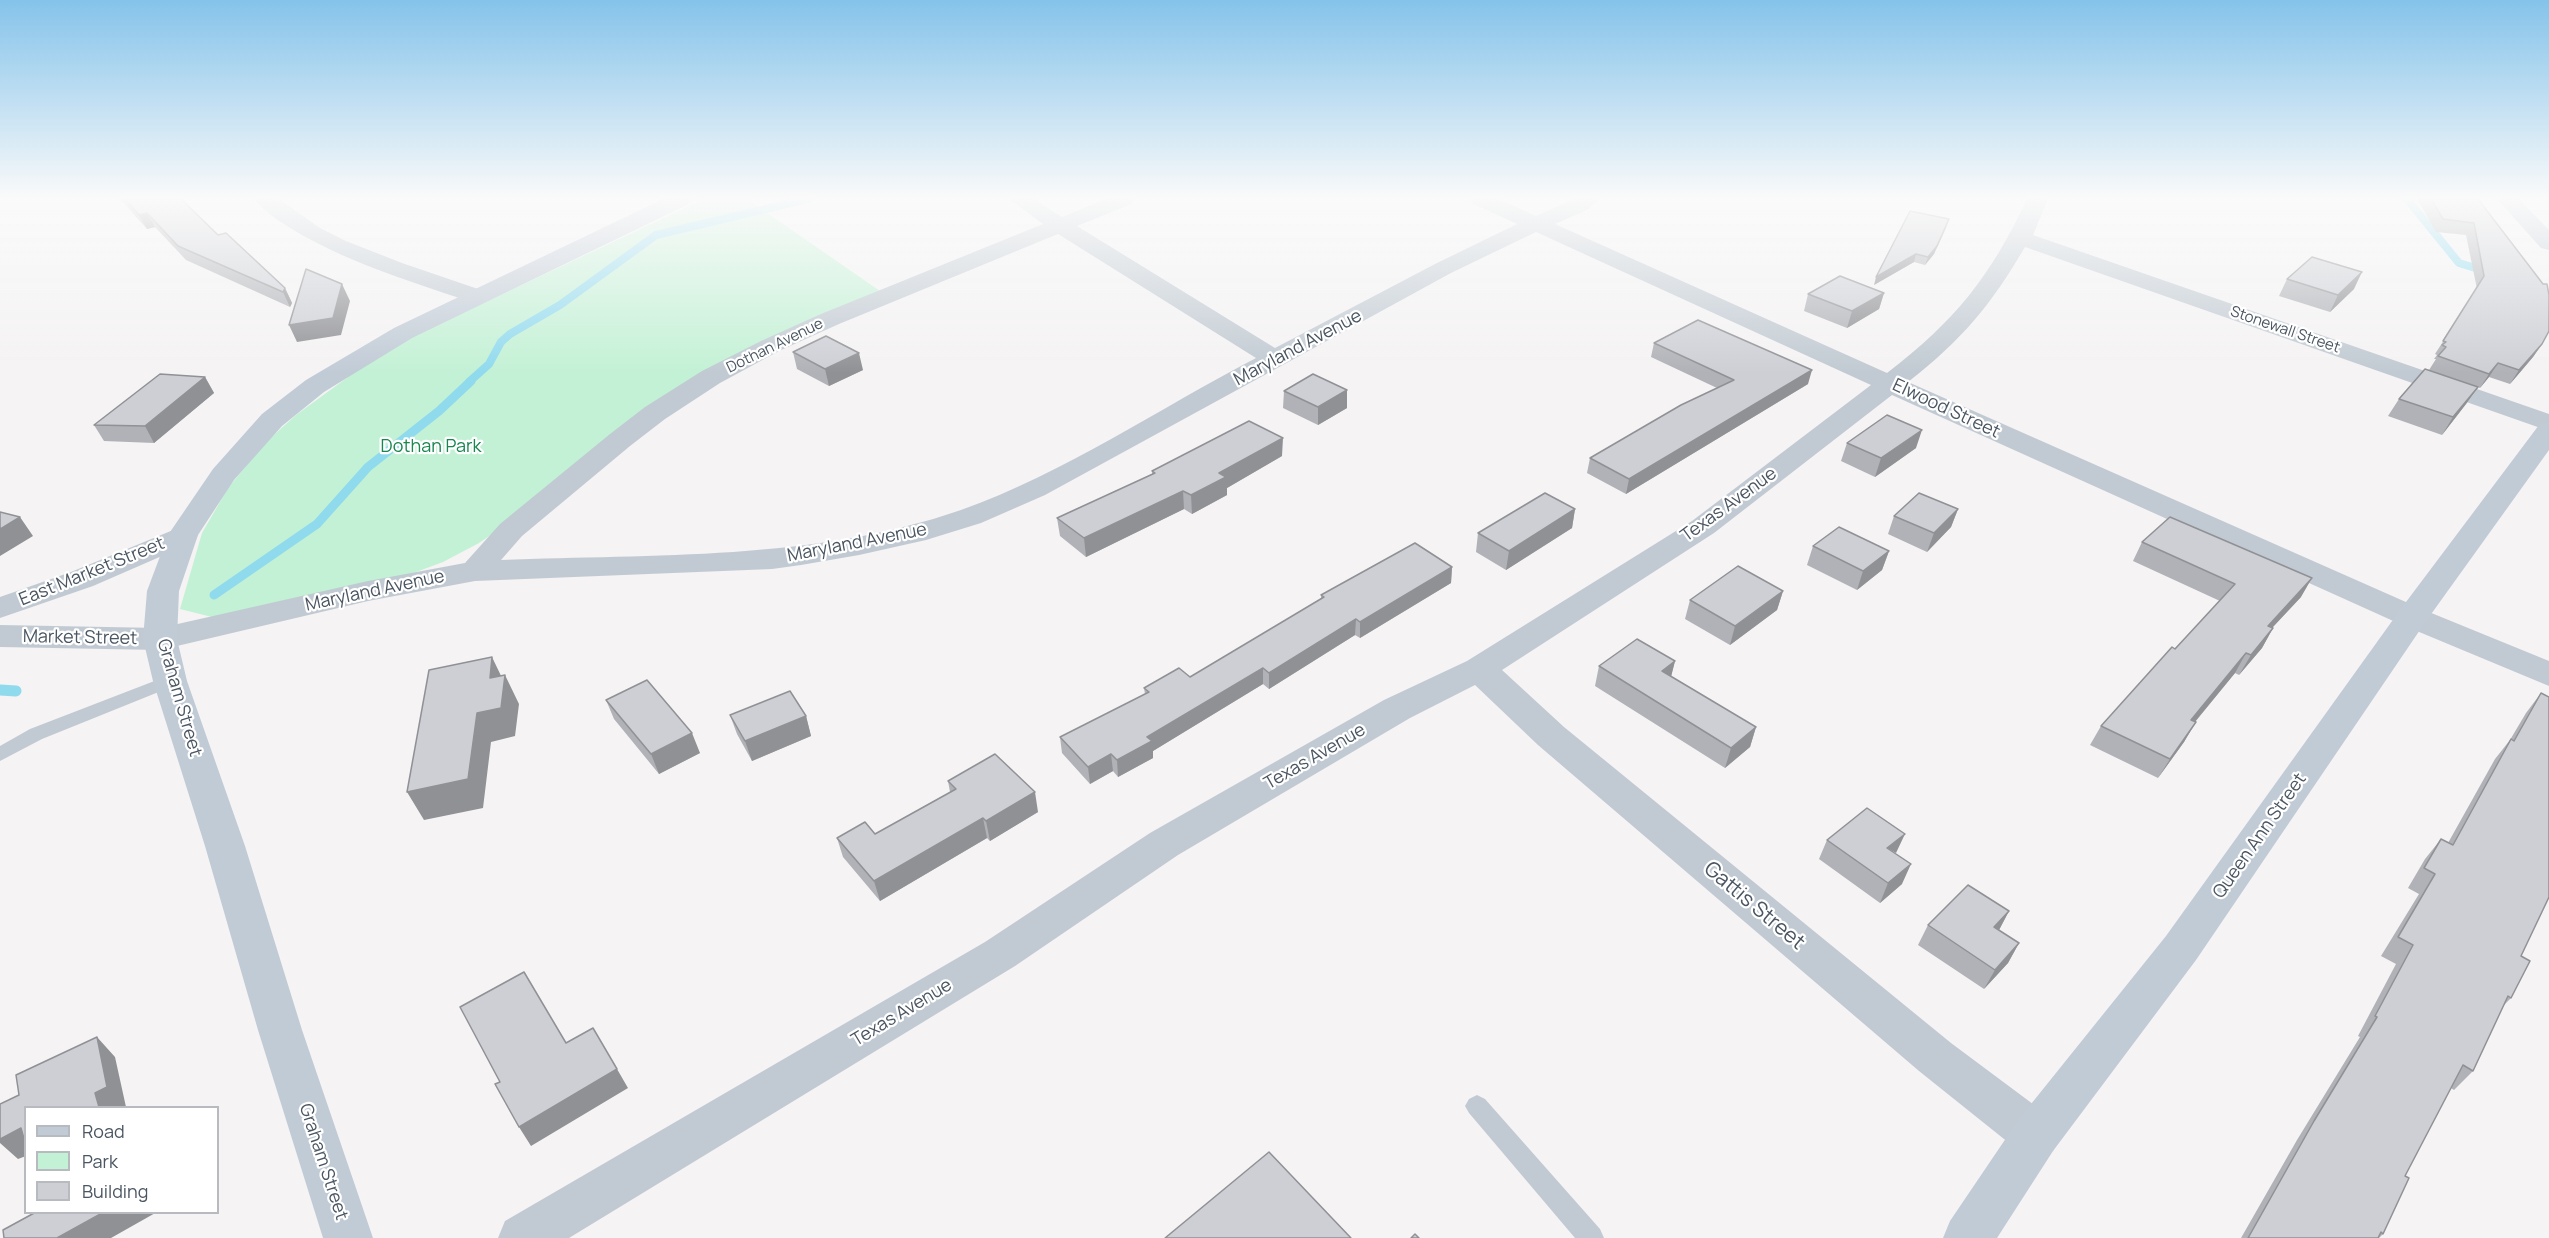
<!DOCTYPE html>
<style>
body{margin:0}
#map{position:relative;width:2549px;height:1238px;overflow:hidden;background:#f5f3f3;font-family:Manrope,sans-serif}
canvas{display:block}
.legend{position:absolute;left:24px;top:1106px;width:195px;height:108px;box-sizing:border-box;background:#fff;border:2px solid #b7bbc0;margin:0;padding:8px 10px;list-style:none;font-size:18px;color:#4a5661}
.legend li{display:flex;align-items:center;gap:12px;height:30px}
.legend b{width:30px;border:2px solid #b7bbc0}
</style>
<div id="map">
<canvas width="2549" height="1238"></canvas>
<ul class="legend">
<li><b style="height:8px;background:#c1cbd6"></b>Road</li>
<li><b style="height:16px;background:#c3f1d5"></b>Park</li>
<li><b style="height:16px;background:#cdcfd5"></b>Building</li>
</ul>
</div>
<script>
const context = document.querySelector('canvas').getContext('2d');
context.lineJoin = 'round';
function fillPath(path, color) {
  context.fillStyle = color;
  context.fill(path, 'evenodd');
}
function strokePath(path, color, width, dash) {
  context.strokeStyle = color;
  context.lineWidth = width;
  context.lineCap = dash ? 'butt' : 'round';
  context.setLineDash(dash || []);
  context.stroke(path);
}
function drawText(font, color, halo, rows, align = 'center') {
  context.font = font + ' Manrope,sans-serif';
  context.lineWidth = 4.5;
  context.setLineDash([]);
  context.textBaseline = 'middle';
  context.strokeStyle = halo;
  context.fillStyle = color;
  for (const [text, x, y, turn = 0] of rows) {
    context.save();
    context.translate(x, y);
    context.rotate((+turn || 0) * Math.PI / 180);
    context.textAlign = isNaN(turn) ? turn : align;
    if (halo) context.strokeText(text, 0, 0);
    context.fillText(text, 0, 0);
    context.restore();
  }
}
fillPath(new Path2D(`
 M 704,199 L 747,199 L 880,291 L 795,329 L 479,543 L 443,562 L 408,575 L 212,617 L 180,609 L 202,533 L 228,488 L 266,442 L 296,415 L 388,348 Z`), '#c3f1d5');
strokePath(new Path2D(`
 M 2407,199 L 2459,263 L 2485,271
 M 469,382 L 489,364 L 501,342 L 510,334 L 560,305 L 656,235 L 808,199`), '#90daee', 8);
strokePath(new Path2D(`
 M 214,595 L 317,524 L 368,467 L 439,411 L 471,381`), '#90daee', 9);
strokePath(new Path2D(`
 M 0,690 L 16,691`), '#90daee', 11);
fillPath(new Path2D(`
 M 170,675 L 176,677 L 179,681 L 176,685 L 42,739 L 0,761 L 0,746 L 30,729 Z
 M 1477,1095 L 1485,1099 L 1600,1229 L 1604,1238 L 1575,1238 L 1469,1113 L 1465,1106 L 1469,1099 Z`), '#c1cad2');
fillPath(new Path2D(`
 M 255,199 L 279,199 L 320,228 L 346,241 L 402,263 L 484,291 L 488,296 L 484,301 L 476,303 L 468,301 C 406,280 343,261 287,226 C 276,219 262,210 255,199 Z
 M 1009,199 L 1034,199 L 1062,217 L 1105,199 L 1134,199 L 1132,204 L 1077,226 L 1275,348 L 1435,264 L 1517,224 L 1473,204 L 1471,199 L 1499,199 L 1536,216 L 1574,199 L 1600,199 L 1587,210 L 1555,224 L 1887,373 C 1956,320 1990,277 2027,199 L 2048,199 L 2033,235 L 2549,414 L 2549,431 L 2025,247 C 1991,305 1962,340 1908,382 L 2424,610 L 2549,661 L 2549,686 L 2400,624 L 1892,395 L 1714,533 L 1502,670 L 1564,727 L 1951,1043 L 2053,1119 L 2060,1135 L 2053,1151 L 2036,1157 L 2019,1151 L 1919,1071 L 1538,745 L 1475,685 L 1410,718 L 1178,855 L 1015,966 L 569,1238 L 498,1238 L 505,1221 L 985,942 L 1150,833 L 1384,700 L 1467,661 L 1692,521 L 1871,385 L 1536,232 L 1451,273 L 1045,495 L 981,523 L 926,540 L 859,555 L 801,565 L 772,569 L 475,581 L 368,601 L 160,650 L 0,647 L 0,625 L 160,628 L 368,581 L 465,563 L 500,524 L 610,434 L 645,407 L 702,371 L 761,341 L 821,314 L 1043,224 ZM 1058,234 L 1256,358 C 1158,409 1065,473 961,510 C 814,561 655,554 501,560 L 522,536 L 630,446 L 665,419 L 720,383 L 779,351 L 839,324 Z
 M 183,526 L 194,528 L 198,535 L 194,542 L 93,586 L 0,618 L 0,597 L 71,572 Z`), '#c1cad2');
fillPath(new Path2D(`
 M 663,199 L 691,199 L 689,204 L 412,338 L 324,392 L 282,426 L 234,480 L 198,535 L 179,591 L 177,639 L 187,681 L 245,846 L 302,1030 L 373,1238 L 323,1238 L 258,1030 L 205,846 L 153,681 L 143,639 L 147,591 L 168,535 L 213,469 L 262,414 L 306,380 L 394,328 Z
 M 2497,199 L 2519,199 L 2549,230 L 2549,250 L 2541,248 Z
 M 2549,423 L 2549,450 L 2424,624 L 2196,960 L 2053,1151 L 1997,1238 L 1943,1238 L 1950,1221 L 2019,1119 L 2166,936 L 2400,610 L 2539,425 Z`), '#c1cbd6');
fillPath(new Path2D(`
 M 120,199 L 181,199 L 218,235 L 285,288 L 292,303 L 290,307 L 186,260 L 155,227 L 147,229 Z
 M 2417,199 L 2478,199 L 2542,344 L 2533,357 L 2510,384 L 2489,377 L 2480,388 L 2478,387 L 2466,404 L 2442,435 L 2388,416 L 2399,399 L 2429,370 L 2436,359 L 2434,359 L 2437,355 L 2435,354 L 2477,289 L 2466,235 L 2436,232 Z
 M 1947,226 L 1934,254 L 1925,265 L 1914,262 L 1874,285 Z
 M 2287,279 L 2354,289 L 2330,312 L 2279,296 Z
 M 1884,293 L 1879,309 L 1847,328 L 1804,311 L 1808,294 Z
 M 1654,343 L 1808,384 L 1626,494 L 1587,473 L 1590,458 L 1717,388 L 1651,357 Z
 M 793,352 L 863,370 L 829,386 L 797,369 Z
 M 205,377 L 214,393 L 154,443 L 104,441 L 94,425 Z
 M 1347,390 L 1347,408 L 1318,425 L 1283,408 L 1284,391 Z
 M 1847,443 L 1916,448 L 1875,477 L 1841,461 Z
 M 1282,456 L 1227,488 L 1227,495 L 1192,514 L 1184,509 L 1086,557 L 1060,536 L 1057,518 L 1152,474 L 1152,471 Z
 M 1575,509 L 1572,528 L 1506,570 L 1476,552 L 1478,533 Z
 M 1958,509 L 1951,527 L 1927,552 L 1888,534 L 1894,516 Z
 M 2142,542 L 2301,597 L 2272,628 L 2273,628 L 2262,648 L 2239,675 L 2235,673 L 2195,722 L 2184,742 L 2158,778 L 2090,745 L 2101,726 L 2220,601 L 2133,561 Z
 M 1813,546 L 1889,551 L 1882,570 L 1857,590 L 1807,565 Z
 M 1452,567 L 1451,583 L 1360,638 L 1355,635 L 1269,689 L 1263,684 L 1153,751 L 1153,758 L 1118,777 L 1113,771 L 1090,784 L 1062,753 L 1060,737 L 1145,694 L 1144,688 L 1190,677 L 1321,599 L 1321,595 Z
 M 1783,591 L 1777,610 L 1730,645 L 1685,619 L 1690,600 Z
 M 1675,661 L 1671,676 L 1756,727 L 1750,747 L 1725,768 L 1595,686 L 1599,666 Z
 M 2541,693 L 2521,956 L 2511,998 L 2504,1005 L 2473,1071 L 2454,1090 L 2451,1088 L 2405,1176 L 2383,1234 L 2379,1238 L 2241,1238 L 2297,1140 L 2360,1037 L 2358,1036 L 2396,964 L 2381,956 L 2419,894 L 2408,888 L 2425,859 L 2441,839 L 2448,843 L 2495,759 L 2510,740 L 2526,713 Z
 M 606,700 L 700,753 L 659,774 L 614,719 Z
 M 730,715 L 806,716 L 811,736 L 752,761 L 737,734 Z
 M 948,781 L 1038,812 L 990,841 L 987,838 L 880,901 L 843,857 L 837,838 L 875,834 L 950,792 Z
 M 1827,840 L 1896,854 L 1902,884 L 1880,903 L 1819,859 Z
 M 2009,911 L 1999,930 L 2019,943 L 2008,963 L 1984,989 L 1918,945 L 1928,925 Z`), '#b0b2b7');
fillPath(new Path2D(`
 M 147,213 L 155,227 L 147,229 L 139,215 Z
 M 1949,219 L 1934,254 L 1925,265 L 1928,257 Z
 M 1916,254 L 1914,262 L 1874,285 L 1876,277 Z
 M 2362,272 L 2354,289 L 2330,312 L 2338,295 Z
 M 342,284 L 350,301 L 341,335 L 297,342 L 289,325 Z
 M 285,288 L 292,303 L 290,307 L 283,292 Z
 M 1884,293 L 1879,309 L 1847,328 L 1852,311 Z
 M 2542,344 L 2533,357 L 2510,384 L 2519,370 Z
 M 859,353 L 863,370 L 829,386 L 825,369 Z
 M 2498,363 L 2489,377 L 2480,388 L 2489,374 Z
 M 1812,370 L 1808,384 L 1626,494 L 1629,479 Z
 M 205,377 L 214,393 L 154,443 L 145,426 Z
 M 2478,387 L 2466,404 L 2442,435 L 2453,417 Z
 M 1347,390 L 1347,408 L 1318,425 L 1318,407 Z
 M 1922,430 L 1916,448 L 1875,477 L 1881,458 Z
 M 1283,438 L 1282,456 L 1227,488 L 1227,495 L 1192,514 L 1191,495 L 1219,473 Z
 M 1183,491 L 1184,509 L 1086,557 L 1084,538 Z
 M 1575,509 L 1572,528 L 1506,570 L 1509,551 Z
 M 1958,509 L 1951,527 L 1927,552 L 1934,533 Z
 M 20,517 L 33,536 L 0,556 L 0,529 Z
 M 1889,551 L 1882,570 L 1857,590 L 1863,571 Z
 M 1452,567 L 1451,583 L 1360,638 L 1360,622 Z
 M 2312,578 L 2301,597 L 2256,645 L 2268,626 Z
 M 1783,591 L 1777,610 L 1730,645 L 1735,626 Z
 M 1356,619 L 1355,635 L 1269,689 L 1269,673 Z
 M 2273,628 L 2262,648 L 2239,675 L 2251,655 Z
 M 2246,653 L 2235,673 L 2180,740 L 2191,720 Z
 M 492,657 L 504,682 L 505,675 L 519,704 L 515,736 L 491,742 L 483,808 L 424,820 L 407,792 L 477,713 L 490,678 Z
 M 1675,661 L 1670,681 L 1662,671 Z
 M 1263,668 L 1263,684 L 1153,751 L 1153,758 L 1118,777 L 1117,760 L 1147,737 Z
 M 806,716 L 811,736 L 752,761 L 745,741 Z
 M 2196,722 L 2184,742 L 2158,778 L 2170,759 Z
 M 1756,727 L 1750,747 L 1725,768 L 1731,748 Z
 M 692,733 L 700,753 L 659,774 L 651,754 Z
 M 1111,754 L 1113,771 L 1090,784 L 1088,767 Z
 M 1035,792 L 1038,812 L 990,841 L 986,821 Z
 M 983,818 L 987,838 L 880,901 L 874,881 Z
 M 1905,834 L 1896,853 L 1887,848 Z
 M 1911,864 L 1902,884 L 1880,903 L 1888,883 Z
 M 2009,911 L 1999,930 L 1994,927 Z
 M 2019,943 L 2008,963 L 1984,989 L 1995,970 Z
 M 97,1037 L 115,1057 L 126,1107 L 99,1107 L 95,1093 Z
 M 617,1069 L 628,1088 L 531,1146 L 519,1127 Z
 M 21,1128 L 26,1132 L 26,1156 L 18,1159 L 0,1143 L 0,1139 Z
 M 104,1212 L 157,1212 L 111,1238 L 57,1238 Z`), '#909195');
const building = new Path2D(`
 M 125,199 L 181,199 L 218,235 L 226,233 L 285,288 L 283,292 L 178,246 L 147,213 L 139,215 Z
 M 2431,199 L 2478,199 L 2543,284 L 2547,284 L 2549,295 L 2549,331 L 2542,344 L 2519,370 L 2498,363 L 2489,374 L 2438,356 L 2446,347 L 2442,345 L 2446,342 L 2443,341 L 2484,276 L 2474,223 L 2443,219 Z
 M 1910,211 L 1949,219 L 1937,246 L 1928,257 L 1916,254 L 1876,277 Z
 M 2312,257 L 2362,272 L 2338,295 L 2287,279 Z
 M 306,269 L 342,284 L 333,318 L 289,325 Z
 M 1840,276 L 1884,293 L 1852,311 L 1808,294 Z
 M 1698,320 L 1812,370 L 1629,479 L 1590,458 L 1681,405 L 1734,380 L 1654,343 Z
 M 826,336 L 859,353 L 825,369 L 793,352 Z
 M 2425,369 L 2478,387 L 2453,417 L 2399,399 Z
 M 160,374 L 205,377 L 145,426 L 94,425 Z
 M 1313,374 L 1347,390 L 1318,407 L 1284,391 Z
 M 1887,415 L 1922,430 L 1881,458 L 1847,443 Z
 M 1249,421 L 1283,438 L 1219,473 L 1226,477 L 1191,495 L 1183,491 L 1084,538 L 1057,518 L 1155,473 L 1152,471 Z
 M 1545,493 L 1575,509 L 1509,551 L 1478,533 Z
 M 1919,493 L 1958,509 L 1934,533 L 1894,516 Z
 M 0,512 L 20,517 L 0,529 Z
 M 2170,517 L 2312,578 L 2268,626 L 2273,628 L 2251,655 L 2246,653 L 2191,720 L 2196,722 L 2170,759 L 2101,726 L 2172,647 L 2175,649 L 2235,584 L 2142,542 Z
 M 1839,527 L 1889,551 L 1863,571 L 1813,546 Z
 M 1415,543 L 1452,567 L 1360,622 L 1356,619 L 1269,673 L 1263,668 L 1147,737 L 1152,741 L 1117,760 L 1111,754 L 1088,767 L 1060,737 L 1149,692 L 1144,688 L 1179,668 L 1190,677 L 1324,597 L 1321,595 Z
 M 1738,566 L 1783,591 L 1735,626 L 1690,600 Z
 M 1637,639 L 1675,661 L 1662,671 L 1756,727 L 1731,748 L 1599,666 Z
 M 492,657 L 490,678 L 505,675 L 501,708 L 477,713 L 468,779 L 407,792 L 429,670 Z
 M 647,680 L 692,733 L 651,754 L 606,700 Z
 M 790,691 L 806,716 L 745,741 L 730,715 Z
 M 2541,693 L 2549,697 L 2549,897 L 2521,956 L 2530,961 L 2511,998 L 2508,996 L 2473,1071 L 2463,1065 L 2405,1176 L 2409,1178 L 2383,1234 L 2381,1232 L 2378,1238 L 2248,1238 L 2314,1121 L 2377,1017 L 2375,1016 L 2413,945 L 2398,937 L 2435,874 L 2424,868 L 2441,839 L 2453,845 L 2511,739 L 2514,741 Z
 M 995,754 L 1035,792 L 986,821 L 983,818 L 874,881 L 837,838 L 865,822 L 875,834 L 956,789 L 948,781 Z
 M 1867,808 L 1905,834 L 1887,848 L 1911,864 L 1888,883 L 1827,840 Z
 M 1968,885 L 2009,911 L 1994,927 L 2019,943 L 1995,970 L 1928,925 Z
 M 524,972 L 566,1043 L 593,1028 L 617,1069 L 519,1127 L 495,1084 L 500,1082 L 460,1007 Z
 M 97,1037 L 107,1087 L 95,1093 L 99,1107 L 26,1107 L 26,1146 L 21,1128 L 0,1139 L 0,1104 L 19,1095 L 16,1075 Z
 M 1269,1152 L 1351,1238 L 1165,1238 Z
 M 36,1212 L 104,1212 L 57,1238 L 4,1238 L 3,1230 Z
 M 1415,1234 L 1419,1238 L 1411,1238 Z`);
fillPath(building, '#cdcfd5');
strokePath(building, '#909195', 1.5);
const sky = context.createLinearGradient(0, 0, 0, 373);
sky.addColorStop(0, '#85c3ea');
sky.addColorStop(0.53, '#fafafa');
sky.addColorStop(1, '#fafafa00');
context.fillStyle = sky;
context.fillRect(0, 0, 2549, 373);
drawText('15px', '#4a5661', '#fff', [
 ["Stonewall Street",2285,330,19],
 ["Dothan Avenue",775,346,-26]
]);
drawText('18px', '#4a5661', '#fff', [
 ["Maryland Avenue",1298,348,-28],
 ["Elwood Street",1946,409,25],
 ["Texas Avenue",1729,505,-36],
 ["Maryland Avenue",857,543,-11],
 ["East Market Street",92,572,-22],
 ["Maryland Avenue",375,591,-12],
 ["Market Street",80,638,1],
 ["Graham Street",179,698,74],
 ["Texas Avenue",1315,757,-30],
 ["Queen Ann Street",2260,836,-55],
 ["Texas Avenue",902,1013,-31],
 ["Graham Street",323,1162,72]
]);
drawText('18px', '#17864f', '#fff', [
 ["Dothan Park",431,447]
]);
drawText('21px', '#4a5661', '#fff', [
 ["Gattis Street",1754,906,40]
]);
</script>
